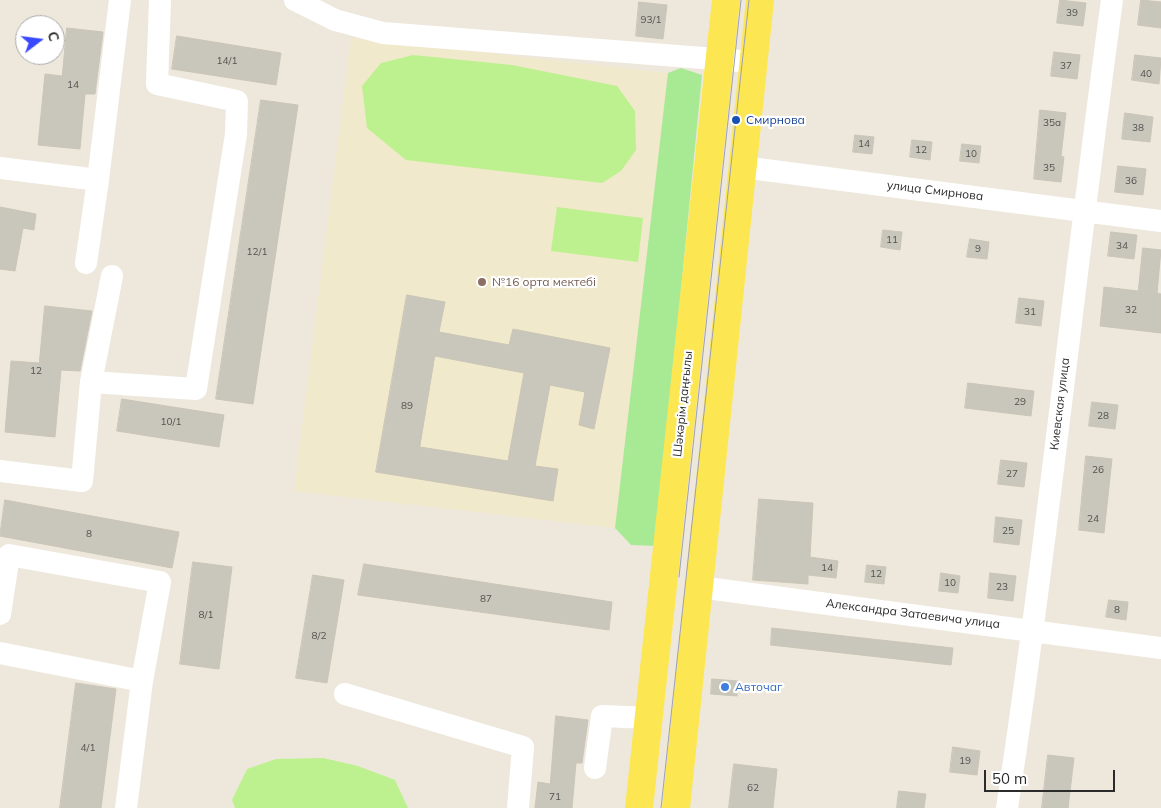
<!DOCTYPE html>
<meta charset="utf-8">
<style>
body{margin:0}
#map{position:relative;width:1161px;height:808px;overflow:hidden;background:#eee8dc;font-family:Mulish,sans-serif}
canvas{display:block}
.north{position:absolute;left:15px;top:15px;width:50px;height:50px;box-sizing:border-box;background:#fff;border:1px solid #aaa;border-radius:50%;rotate:75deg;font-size:14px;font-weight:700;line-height:20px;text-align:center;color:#2b2b2b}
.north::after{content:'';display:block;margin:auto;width:18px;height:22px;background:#3949ff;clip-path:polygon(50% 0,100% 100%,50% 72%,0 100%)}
.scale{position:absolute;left:984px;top:770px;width:131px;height:22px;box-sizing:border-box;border:2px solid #2b2b2b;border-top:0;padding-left:6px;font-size:15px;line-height:18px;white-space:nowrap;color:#2b2b2b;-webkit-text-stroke:4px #fff;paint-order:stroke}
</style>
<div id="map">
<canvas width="1161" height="808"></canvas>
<div class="north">С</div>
<div class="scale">50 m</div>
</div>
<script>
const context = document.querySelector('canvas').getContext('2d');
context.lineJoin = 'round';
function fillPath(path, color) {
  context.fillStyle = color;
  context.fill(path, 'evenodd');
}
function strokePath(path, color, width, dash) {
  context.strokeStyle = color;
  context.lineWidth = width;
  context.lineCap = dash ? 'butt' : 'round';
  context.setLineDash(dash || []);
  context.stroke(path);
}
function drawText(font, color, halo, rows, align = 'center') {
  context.font = font + ' Mulish,sans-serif';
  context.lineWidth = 4.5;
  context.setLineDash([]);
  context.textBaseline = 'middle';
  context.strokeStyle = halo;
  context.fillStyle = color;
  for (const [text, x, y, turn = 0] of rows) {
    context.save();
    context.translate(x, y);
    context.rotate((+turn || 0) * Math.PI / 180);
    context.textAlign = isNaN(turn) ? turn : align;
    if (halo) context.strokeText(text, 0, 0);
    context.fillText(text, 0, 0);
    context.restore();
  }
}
fillPath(new Path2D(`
 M 351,38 L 668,73 L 615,528 L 294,491 Z`), '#f1e9cb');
fillPath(new Path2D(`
 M 681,68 L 702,75 L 656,546 L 631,545 L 615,528 L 668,73 Z`), '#a8e994');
fillPath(new Path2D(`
 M 413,55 L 512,65 L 617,86 L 635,111 L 636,150 L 621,171 L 602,183 L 406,160 L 367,128 L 362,86 L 381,63 Z
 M 557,207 L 643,218 L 638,262 L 551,251 Z
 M 323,758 L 358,766 L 395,780 L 408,808 L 235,808 L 232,800 L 247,769 L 276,759 Z`), '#bdf18f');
const building = new Path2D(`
 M 1060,0 L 1086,3 L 1083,26 L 1057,23 Z
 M 1141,0 L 1161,2 L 1161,28 L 1138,25 Z
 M 639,2 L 667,5 L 663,39 L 636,36 Z
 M 67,28 L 103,32 L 95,94 L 85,94 L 80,149 L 38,145 L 45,74 L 62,76 Z
 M 177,36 L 281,53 L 276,85 L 172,69 Z
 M 1054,52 L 1080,55 L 1077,79 L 1051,76 Z
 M 1135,55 L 1161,58 L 1159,84 L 1132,80 Z
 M 261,100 L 298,105 L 253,404 L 216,399 Z
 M 1040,110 L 1066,113 L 1061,156 L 1064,157 L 1061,182 L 1034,179 Z
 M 1125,113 L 1153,117 L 1150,142 L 1122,139 Z
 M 855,135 L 874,137 L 872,154 L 853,152 Z
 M 912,140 L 932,142 L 930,160 L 910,157 Z
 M 962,144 L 981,146 L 979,163 L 960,161 Z
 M 1118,166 L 1146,169 L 1143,195 L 1115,192 Z
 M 0,207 L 36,214 L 34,230 L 23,228 L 15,271 L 0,269 Z
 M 883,230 L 902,232 L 900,250 L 881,247 Z
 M 1111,232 L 1137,235 L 1134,259 L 1108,256 Z
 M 970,239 L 989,242 L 987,259 L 967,257 Z
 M 1143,248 L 1161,250 L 1157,293 L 1161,294 L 1161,333 L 1100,326 L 1104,287 L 1138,291 Z
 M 407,295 L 445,302 L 439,332 L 509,345 L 513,329 L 610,348 L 594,429 L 579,425 L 585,392 L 550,385 L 535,466 L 558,469 L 553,501 L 376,472 ZM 435,356 L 524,373 L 508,461 L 420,447 Z
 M 1019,298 L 1044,301 L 1041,326 L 1016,323 Z
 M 45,306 L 92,311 L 80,371 L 61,370 L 55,437 L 5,432 L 11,361 L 39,363 Z
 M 968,383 L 1034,391 L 1031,416 L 965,408 Z
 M 122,399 L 224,415 L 219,447 L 117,431 Z
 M 1092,402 L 1118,405 L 1115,429 L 1089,426 Z
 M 1086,456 L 1112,459 L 1104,533 L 1079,530 Z
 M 1001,460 L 1027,463 L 1024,487 L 998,484 Z
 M 759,499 L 813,503 L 810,557 L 838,561 L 836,578 L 808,575 L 808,584 L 753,580 Z
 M 5,500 L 179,532 L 172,568 L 0,536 Z
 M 996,517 L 1022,520 L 1019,545 L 994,542 Z
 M 193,562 L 232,567 L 219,669 L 180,664 Z
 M 364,564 L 612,602 L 609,630 L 358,595 Z
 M 867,565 L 886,567 L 884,584 L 865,582 Z
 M 941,573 L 960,576 L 958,593 L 939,591 Z
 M 990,573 L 1016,576 L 1013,601 L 988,598 Z
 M 313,575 L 344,580 L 327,683 L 296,678 Z
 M 1109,600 L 1128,602 L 1126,620 L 1106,617 Z
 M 772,628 L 953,648 L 951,665 L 771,645 Z
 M 712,679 L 738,681 L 737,696 L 711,694 Z
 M 76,683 L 116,689 L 101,808 L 60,808 Z
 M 556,716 L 588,720 L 582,763 L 576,763 L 572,808 L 535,808 L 538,782 L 550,784 Z
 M 953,747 L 980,751 L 977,775 L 950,772 Z
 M 1048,755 L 1074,758 L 1068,808 L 1042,808 Z
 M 734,764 L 777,769 L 773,808 L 729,808 Z
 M 899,791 L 926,794 L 924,808 L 897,808 Z`);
fillPath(building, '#c9c6bb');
strokePath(building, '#cac5b6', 1);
strokePath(new Path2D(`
 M 295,0 L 335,20 L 383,33 L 754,62
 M 742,167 L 1161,221
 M 0,168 L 98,180 L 120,0
 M 86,263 L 98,180
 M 91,382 L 112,276
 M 0,471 L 82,481 L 91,382 L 196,389 L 236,134 L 237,101 L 157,84 L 160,0
 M 699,587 L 1161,648
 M 0,614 L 9,555 L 160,582 L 142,681 L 126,808
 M 0,653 L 142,681
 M 345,694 L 523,747 L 518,808
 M 595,768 L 602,716 L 650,718
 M 1007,808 C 1048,539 1075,269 1112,0`), '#fff', 22);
strokePath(new Path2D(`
 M 639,808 L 726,0
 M 676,808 L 760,0`), '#fce753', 28);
strokePath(new Path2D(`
 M 679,577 L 741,0
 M 661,808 L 749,0`), '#9e9fb7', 1);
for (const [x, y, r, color] of [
 [736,120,5,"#1a4fb4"],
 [482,282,5,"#8d6e63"],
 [725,687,5,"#3f7fe0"]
]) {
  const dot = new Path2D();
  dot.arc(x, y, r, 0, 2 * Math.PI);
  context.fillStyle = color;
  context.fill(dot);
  strokePath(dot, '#fff', 2);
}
drawText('10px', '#52524f', null, [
 ["39",1072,13],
 ["93/1",651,20],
 ["14/1",227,61],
 ["37",1066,66],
 ["40",1146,74],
 ["14",73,85],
 ["35а",1052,123],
 ["38",1138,128],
 ["14",864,144],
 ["12",921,150],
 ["10",971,154],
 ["35",1049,168],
 ["36",1131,181],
 ["11",892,240],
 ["34",1122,246],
 ["9",978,249],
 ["12/1",257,252],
 ["32",1131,310],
 ["31",1030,312],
 ["12",36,371],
 ["29",1020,402],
 ["89",407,406],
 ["28",1103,416],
 ["10/1",171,422],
 ["26",1098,470],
 ["27",1012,474],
 ["24",1093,519],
 ["25",1008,531],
 ["8",89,534],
 ["14",827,568],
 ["12",876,574],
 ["10",950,583],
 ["23",1002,587],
 ["87",486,599],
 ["8",1117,610],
 ["8/1",206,615],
 ["8/2",319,636],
 ["4/1",88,748],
 ["19",965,761],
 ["62",753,788],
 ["71",555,797]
]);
drawText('12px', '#164399', '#fff', [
 ["Смирнова",746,120]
], 'left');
drawText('12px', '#2b2b2b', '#fff', [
 ["улица Смирнова",935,191,7],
 ["Шәкәрім даңғылы",683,404,-84],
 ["Киевская улица",1060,404,-83],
 ["Александра Затаевича улица",913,614,7]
]);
drawText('12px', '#785e54', '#fff', [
 ["№16 орта мектебі",492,282]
], 'left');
drawText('12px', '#366cbe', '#fff', [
 ["Авточаг",735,687]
], 'left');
</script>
